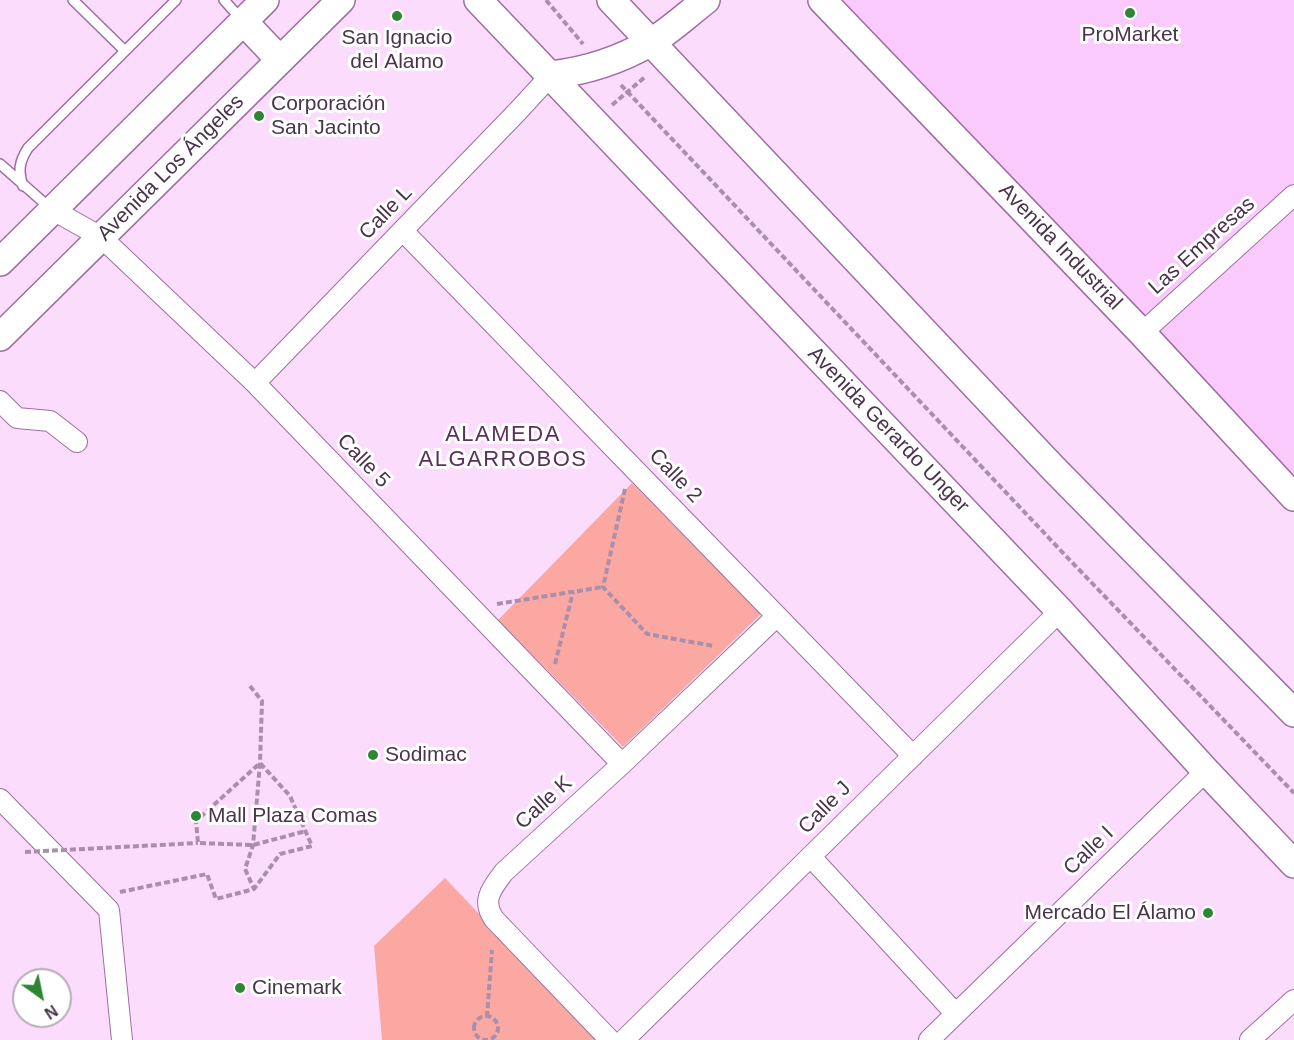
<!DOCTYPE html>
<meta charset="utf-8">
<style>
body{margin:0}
#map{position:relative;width:1294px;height:1040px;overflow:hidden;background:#fcdcfd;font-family:Arial,sans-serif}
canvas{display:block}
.north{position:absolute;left:12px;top:968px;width:60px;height:60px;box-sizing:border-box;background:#fff;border:2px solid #b6aeb7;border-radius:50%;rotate:147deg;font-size:16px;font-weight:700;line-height:24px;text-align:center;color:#49344b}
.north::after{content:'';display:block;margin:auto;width:21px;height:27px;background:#2e8635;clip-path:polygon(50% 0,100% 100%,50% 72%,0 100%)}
</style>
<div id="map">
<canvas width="1294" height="1040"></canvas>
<div class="north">N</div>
</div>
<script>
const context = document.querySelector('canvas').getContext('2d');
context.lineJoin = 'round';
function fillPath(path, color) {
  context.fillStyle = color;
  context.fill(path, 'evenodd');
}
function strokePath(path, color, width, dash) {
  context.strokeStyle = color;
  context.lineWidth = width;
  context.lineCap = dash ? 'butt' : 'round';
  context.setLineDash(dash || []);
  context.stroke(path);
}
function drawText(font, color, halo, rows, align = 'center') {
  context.font = font + ' Arial,sans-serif';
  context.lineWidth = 6;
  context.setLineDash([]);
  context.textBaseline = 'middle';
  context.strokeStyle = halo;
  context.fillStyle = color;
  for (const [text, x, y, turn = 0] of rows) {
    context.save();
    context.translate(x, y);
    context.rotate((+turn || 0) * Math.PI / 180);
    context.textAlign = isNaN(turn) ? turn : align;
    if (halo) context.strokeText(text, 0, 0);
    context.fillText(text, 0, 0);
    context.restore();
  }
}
fillPath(new Path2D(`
 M 842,0 L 1294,0 L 1294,480 Z`), '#f9cafb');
fillPath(new Path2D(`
 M 632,483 L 761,614 L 623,747 L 498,620 Z
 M 445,878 L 599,1040 L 382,1040 L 374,946 Z`), '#fca8a2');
const lane = new Path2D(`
 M 73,0 L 125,51
 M 224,0 L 240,18
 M 0,164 L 50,208
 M 23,186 C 18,171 19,162 28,148 L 176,0`);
const street = new Path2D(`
 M 53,210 L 101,237 L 255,383 L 622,764
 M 403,231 L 913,756
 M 1142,333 L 1294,195
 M 255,383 L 518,111 L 551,75
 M 0,401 L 17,418 L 50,421 L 77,442
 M 0,799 L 109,910 L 122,1040
 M 811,857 L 955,1013
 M 610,1040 L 494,919 C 481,900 492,888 504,872 L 622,764 L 777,616
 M 624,1040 L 1060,611
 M 929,1040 L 1206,771
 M 1250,1040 L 1294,1000`);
const secondary = new Path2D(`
 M 478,0 L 1060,611 L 1206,771 L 1294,864
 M 611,0 L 1053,468 L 1294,713
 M 822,0 L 1142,333 L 1294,497
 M 243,21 L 280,60
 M 551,75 C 586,71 620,60 651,42 C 670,31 688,14 706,0
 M 0,262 L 265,0
 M 0,337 L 341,0`);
strokePath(lane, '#9e6ea1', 12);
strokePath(street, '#9e6ea1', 22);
strokePath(secondary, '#9e6ea1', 30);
strokePath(new Path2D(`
 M 546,0 L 583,44
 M 621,85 L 1065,555 L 1294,793
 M 612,105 L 645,77
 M 625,489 L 603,587 L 647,634 L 714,646
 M 497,604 L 603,587
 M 555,664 L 573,592
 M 250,686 L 262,701 L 260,763 L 253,845 L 245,869 L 254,889
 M 120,892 L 207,874 L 216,899 L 254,889 L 280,854 L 312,846 L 290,796 L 260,763 L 196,821 L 198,843 L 253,845 L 306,831
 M474 1028a12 12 0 1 1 24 0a12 12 0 1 1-24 0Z
 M 487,1017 L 492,950`), '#aa8fac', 4, [6, 3]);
strokePath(lane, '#fff', 9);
strokePath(street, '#fff', 20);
strokePath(secondary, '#fff', 27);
strokePath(new Path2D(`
 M 25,852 L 198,843`), '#aa8fac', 4, [6, 3]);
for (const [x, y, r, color] of [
 [1130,13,6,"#2e8635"],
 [397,16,6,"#2e8635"],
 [259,116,6,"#2e8635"],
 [373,755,6,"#2e8635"],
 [196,816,6,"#2e8635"],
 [1208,913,6,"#2e8635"],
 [240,988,6,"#2e8635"]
]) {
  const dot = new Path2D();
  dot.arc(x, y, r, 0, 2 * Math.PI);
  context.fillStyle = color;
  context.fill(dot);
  strokePath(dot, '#fff', 2);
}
drawText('21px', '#49344b', '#fff', [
 ["ProMarket",1130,35,"center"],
 ["San Ignacio",397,38,"center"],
 ["del Alamo",397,62,"center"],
 ["Corporación",271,104],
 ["San Jacinto",271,128],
 ["Sodimac",385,755],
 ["Mall Plaza Comas",208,816],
 ["Mercado El Álamo",1196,913,"right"],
 ["Cinemark",252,988]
], 'left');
drawText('21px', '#49344b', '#fff', [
 ["Avenida Los Ángeles",171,168,-45],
 ["Calle L",386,213,-46],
 ["Las Empresas",1202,246,-42],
 ["Avenida Industrial",1060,247,46],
 ["Avenida Gerardo Unger",888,430,46],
 ["Calle 5",363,461,46],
 ["Calle 2",675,476,46],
 ["Calle K",544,803,-42],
 ["Calle J",825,808,-45],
 ["Calle I",1089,851,-44]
]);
context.letterSpacing = '1.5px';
drawText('22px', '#5b2f5e', '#fff', [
 ["ALAMEDA",503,435],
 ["ALGARROBOS",503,460]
]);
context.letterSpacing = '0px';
</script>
